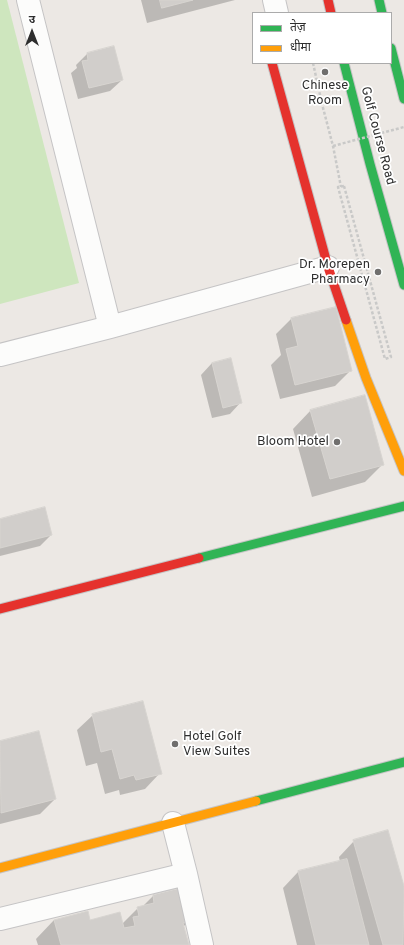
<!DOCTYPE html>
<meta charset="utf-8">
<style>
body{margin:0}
#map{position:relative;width:404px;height:945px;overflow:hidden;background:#ece8e4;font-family:Overpass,"Noto Sans Devanagari",sans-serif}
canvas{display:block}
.legend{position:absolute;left:252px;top:12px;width:140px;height:52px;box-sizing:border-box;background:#fff;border:1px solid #ababab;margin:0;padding:5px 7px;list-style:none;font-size:12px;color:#2e2e2e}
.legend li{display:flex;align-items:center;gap:8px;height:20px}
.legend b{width:20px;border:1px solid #ababab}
.north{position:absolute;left:12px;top:12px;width:40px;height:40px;-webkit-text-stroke:3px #fff;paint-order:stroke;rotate:0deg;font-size:11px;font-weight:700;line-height:16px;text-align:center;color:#2e2e2e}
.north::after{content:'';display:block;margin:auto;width:14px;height:18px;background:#2e2e2e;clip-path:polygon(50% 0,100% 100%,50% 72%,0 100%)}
</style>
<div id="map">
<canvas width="404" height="945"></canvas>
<ul class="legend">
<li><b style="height:5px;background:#30b455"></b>तेज़</li>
<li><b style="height:5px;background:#ff9f0a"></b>धीमा</li>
</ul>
<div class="north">उ</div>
</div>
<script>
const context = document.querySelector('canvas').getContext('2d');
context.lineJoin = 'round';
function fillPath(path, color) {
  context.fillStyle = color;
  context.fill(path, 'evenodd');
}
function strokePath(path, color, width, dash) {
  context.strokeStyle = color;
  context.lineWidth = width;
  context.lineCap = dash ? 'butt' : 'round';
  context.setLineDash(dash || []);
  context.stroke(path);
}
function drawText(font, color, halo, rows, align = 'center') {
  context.font = font + ' Overpass,sans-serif';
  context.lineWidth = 3.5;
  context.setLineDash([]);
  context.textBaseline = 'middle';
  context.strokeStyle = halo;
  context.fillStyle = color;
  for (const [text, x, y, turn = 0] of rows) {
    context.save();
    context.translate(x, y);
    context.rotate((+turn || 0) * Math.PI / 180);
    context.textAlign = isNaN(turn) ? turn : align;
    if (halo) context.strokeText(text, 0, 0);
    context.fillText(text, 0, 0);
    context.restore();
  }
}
fillPath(new Path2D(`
 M 0,0 L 7,0 L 79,283 L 0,304 Z`), '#cee6be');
fillPath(new Path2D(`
 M 141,0 L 235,0 L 147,23 Z
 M 114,47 L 122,80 L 110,91 L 78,99 L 71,73 L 77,68 L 76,65 L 87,54 Z
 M 291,319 L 350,371 L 335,386 L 280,399 L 271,365 L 281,355 L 276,334 Z
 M 212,363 L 241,402 L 230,414 L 212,418 L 201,375 Z
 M 311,410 L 383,464 L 365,482 L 312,497 L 293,429 Z
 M 0,520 L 51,535 L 40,546 L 0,556 Z
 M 93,715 L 160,773 L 145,789 L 120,795 L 119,790 L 105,794 L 97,763 L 86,766 L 77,730 Z
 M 38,733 L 55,799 L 40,814 L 0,824 L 0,742 Z
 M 387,832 L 404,889 L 404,945 L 297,945 L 283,888 L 298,872 L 340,862 L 339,857 L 354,841 Z
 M 153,896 L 189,921 L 183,927 L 188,945 L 38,945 L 36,939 L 54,920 L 90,921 L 122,924 L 138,908 L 142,907 Z`), '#0003');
const building = new Path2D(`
 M 160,0 L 193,0 L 162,8 Z
 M 114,46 L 123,80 L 89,88 L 82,61 L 88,60 L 87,53 Z
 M 336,307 L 352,371 L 295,385 L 286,349 L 298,346 L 291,318 Z
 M 231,358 L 242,403 L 223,408 L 212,363 Z
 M 365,395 L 384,465 L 330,479 L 310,410 Z
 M 45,507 L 52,535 L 0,548 L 0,519 Z
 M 143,701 L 162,774 L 136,780 L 134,775 L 120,779 L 112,749 L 101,752 L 92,714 Z
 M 39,731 L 56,799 L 1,813 L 0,741 Z
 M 388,830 L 404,886 L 403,945 L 383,945 L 353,840 Z
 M 347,859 L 369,945 L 316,945 L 298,871 Z
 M 181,888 L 190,922 L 183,923 L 189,945 L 61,945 L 54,920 L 88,911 L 90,920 L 120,912 L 124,928 L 135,926 L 133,917 L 139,916 L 137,907 L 154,903 L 153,895 Z`);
fillPath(building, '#d1cecb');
strokePath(building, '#d7d4d0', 1);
const street = new Path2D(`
 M 28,0 L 110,327
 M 274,0 L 277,13
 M 0,355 L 110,327 L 328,267
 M 173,823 L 186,874
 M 0,919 L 186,874 L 202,945`);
const fast = new Path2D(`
 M 379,0 L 382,13
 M 391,48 L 404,99
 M 344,63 L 370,164 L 404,285
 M 199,558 L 404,506
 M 256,801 L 404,762`);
const slow = new Path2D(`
 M 346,320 L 366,378 L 404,471
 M 0,868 L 256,801`);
const jam = new Path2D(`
 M 328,0 L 331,13
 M 272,63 L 328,267 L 346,320
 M 0,609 L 199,558`);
strokePath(street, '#c5c4c5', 24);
strokePath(fast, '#c5c4c5', 11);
strokePath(slow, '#c5c4c5', 11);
strokePath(jam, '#c5c4c5', 11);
strokePath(new Path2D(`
 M 313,63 L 322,104 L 333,146 L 341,187
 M 344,186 L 391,357 L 385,359 L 338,187 Z`), '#c9c9c8', 2.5, [3, 2]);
strokePath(street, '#fcfcfb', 22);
strokePath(fast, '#30b455', 9);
strokePath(slow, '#ff9f0a', 9);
strokePath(jam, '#e5322d', 9);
strokePath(new Path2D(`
 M 333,146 L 404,127`), '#c9c9c8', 2.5, [3, 2]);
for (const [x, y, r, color] of [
 [325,72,4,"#706f6e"],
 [378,272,4,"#706f6e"],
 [337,442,4,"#706f6e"],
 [175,744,4,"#706f6e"]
]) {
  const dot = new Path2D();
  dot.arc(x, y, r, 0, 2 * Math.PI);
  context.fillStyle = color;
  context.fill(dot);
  strokePath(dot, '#fff', 1.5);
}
drawText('13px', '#2e2e2e', '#fff', [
 ["Chinese",325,86,"center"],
 ["Room",325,101,"center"],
 ["Dr. Morepen",370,265],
 ["Pharmacy",370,280],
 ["Bloom Hotel",329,442],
 ["Hotel Golf",183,737,"left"],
 ["View Suites",183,752,"left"]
], 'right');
drawText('13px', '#2e2e2e', '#fff', [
 ["Golf Course Road",377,136,75]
]);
</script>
